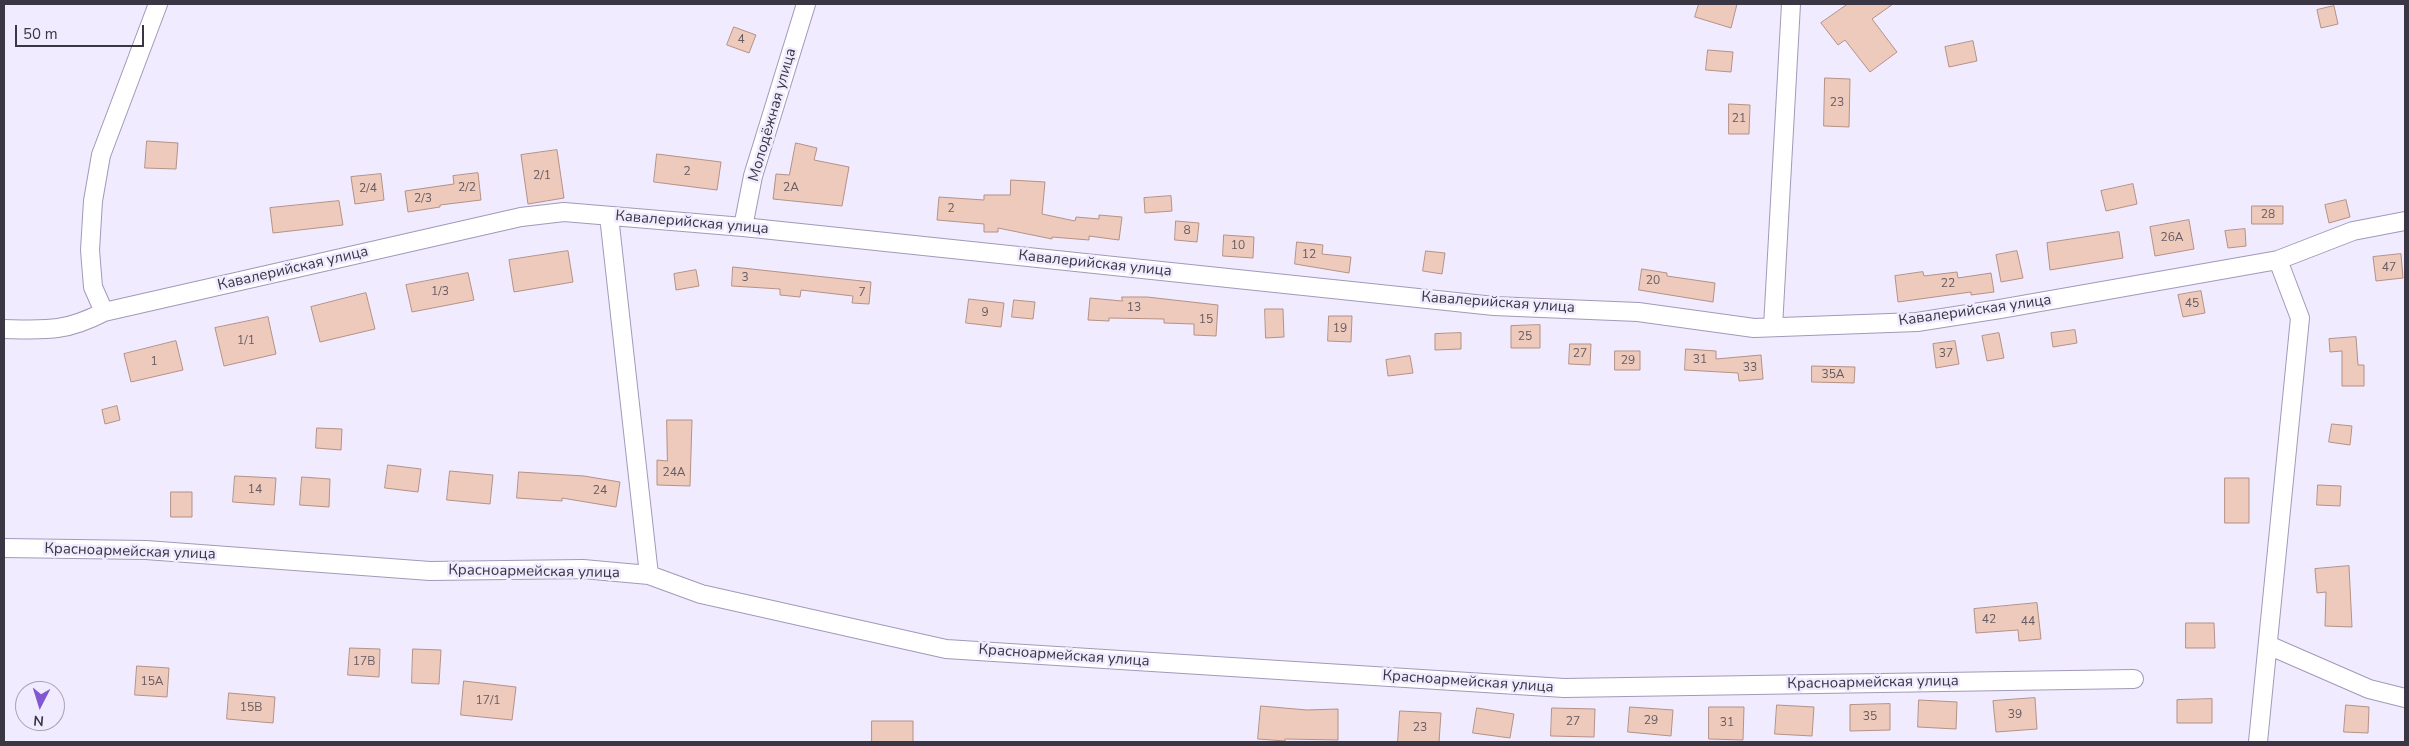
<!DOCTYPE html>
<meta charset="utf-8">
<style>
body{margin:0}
#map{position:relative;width:2409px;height:746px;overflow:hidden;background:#f0ebfe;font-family:"Nunito Sans",sans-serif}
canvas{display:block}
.frame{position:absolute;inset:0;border:5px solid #3a3643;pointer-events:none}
.north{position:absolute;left:15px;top:681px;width:50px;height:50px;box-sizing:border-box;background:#f0ebfe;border:1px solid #a7a3b3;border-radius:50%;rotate:185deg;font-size:14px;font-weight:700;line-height:20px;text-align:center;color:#3a3643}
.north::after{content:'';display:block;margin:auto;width:18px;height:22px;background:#8158d2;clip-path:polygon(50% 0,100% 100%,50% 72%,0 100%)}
.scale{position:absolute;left:15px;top:25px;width:129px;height:22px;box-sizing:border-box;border:2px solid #3a3643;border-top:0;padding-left:6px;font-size:15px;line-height:18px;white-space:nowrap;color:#3a3643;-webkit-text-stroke:4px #f0ebfe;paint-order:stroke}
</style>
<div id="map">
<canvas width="2409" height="746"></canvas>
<div class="frame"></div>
<div class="north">N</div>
<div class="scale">50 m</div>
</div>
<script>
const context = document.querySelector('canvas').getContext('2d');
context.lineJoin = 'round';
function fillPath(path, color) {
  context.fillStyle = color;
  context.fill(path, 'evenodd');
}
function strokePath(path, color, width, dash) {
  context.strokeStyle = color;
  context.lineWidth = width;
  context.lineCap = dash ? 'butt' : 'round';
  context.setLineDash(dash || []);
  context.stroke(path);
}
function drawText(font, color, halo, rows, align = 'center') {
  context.font = font + ' "Nunito Sans",sans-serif';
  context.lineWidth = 5;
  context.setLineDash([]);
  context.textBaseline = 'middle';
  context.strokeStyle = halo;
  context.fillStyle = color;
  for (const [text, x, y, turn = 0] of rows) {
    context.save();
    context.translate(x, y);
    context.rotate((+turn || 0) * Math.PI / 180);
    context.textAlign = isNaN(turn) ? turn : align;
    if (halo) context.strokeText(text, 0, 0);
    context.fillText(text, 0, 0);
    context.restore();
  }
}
const building = new Path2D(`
 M 1699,4 L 1737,4 L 1731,28 L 1695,17 Z
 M 1848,4 L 1893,4 L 1872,19 L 1897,52 L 1870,72 L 1845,40 L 1838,45 L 1821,23 Z
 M 2334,6 L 2338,24 L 2321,28 L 2317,10 Z
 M 734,27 L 756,35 L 749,53 L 727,45 Z
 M 1973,41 L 1977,61 L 1949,67 L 1945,47 Z
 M 1708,50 L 1733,52 L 1731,72 L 1706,70 Z
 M 1825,78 L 1850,79 L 1849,127 L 1824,126 Z
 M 1729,104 L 1750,105 L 1749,134 L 1729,134 Z
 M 147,141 L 178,143 L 176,169 L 145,168 Z
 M 796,143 L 817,148 L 814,160 L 849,167 L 842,206 L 773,199 L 776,174 L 789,175 Z
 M 557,150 L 564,198 L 528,204 L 521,155 Z
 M 657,154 L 721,162 L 717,190 L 654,182 Z
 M 478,173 L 481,200 L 440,205 L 440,207 L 408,212 L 405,191 L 454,184 L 453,176 Z
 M 381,174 L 384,200 L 355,204 L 351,177 Z
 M 1011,180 L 1045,182 L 1042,214 L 1075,221 L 1076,217 L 1099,219 L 1099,215 L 1122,217 L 1119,240 L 1089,236 L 1089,240 L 1052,237 L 1052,239 L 998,228 L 998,232 L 984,232 L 984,224 L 937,220 L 939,197 L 984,200 L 984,195 L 1010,195 Z
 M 2133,184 L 2137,204 L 2106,211 L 2101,191 Z
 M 1171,196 L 1172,211 L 1145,213 L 1144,198 Z
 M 2346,200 L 2350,217 L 2329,223 L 2325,205 Z
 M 339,201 L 343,225 L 273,233 L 270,208 Z
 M 2252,206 L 2283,206 L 2283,224 L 2252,224 Z
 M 2189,220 L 2194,249 L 2155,256 L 2150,227 Z
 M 1176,221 L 1199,223 L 1197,242 L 1175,240 Z
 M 2245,229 L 2246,246 L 2228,248 L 2225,231 Z
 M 2119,232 L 2123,258 L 2050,270 L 2047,243 Z
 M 1224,235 L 1254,237 L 1253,258 L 1223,256 Z
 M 1297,242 L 1323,245 L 1322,254 L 1351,257 L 1349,273 L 1295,264 Z
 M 568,251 L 573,282 L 514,292 L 509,260 Z
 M 1426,251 L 1445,253 L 1442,274 L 1423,271 Z
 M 2017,251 L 2023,278 L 2001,282 L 1996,255 Z
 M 2401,254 L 2403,278 L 2376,281 L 2373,257 Z
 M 733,267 L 871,282 L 869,304 L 852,303 L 853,296 L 801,290 L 800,297 L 780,295 L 780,289 L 732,286 Z
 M 1642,269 L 1667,273 L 1667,276 L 1715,283 L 1713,302 L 1639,290 Z
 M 696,270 L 699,286 L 676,290 L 674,274 Z
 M 1923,272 L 1924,276 L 1957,272 L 1958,278 L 1991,273 L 1994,292 L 1971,295 L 1971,292 L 1898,302 L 1895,276 Z
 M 468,273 L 474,300 L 412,312 L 406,285 Z
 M 2201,291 L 2205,313 L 2183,317 L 2178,295 Z
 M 366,293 L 375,329 L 320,342 L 311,307 Z
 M 1122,297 L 1147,297 L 1218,305 L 1216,336 L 1194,335 L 1194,324 L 1164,323 L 1164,319 L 1109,318 L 1109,321 L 1088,320 L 1090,298 L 1122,301 Z
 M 969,299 L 1004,303 L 1001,327 L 966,323 Z
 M 1014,300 L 1035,302 L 1033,319 L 1012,317 Z
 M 1265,309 L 1283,309 L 1284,337 L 1266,338 Z
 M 1329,316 L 1352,316 L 1351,342 L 1328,341 Z
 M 268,317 L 276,354 L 224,366 L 215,328 Z
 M 1540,325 L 1540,348 L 1511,348 L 1511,326 Z
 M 2075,330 L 2077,343 L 2053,347 L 2051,333 Z
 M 1461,333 L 1461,349 L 1435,350 L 1435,334 Z
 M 1999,333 L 2004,358 L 1987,361 L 1982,336 Z
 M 2356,337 L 2358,365 L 2364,365 L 2364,386 L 2342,386 L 2342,351 L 2330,352 L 2329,339 Z
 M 176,341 L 183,370 L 131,382 L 124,354 Z
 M 1955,341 L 1959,364 L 1936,368 L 1933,344 Z
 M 1570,344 L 1591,344 L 1590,365 L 1569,364 Z
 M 1686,349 L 1716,351 L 1716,359 L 1761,355 L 1763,379 L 1739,381 L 1738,373 L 1685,370 Z
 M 1615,351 L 1640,351 L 1640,370 L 1615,370 Z
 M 1410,356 L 1413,373 L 1388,376 L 1386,360 Z
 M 1812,366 L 1855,367 L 1854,383 L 1812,382 Z
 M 117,406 L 120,420 L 105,424 L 102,410 Z
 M 667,420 L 692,420 L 690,486 L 657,485 L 657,460 L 667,461 Z
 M 2332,424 L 2352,426 L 2350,445 L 2329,442 Z
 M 317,428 L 342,429 L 341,450 L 316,448 Z
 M 388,465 L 421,469 L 418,492 L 385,488 Z
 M 450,471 L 493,475 L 490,504 L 447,500 Z
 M 519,472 L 584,476 L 620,482 L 616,507 L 562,498 L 562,501 L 517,498 Z
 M 235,476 L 276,478 L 274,505 L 233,502 Z
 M 302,477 L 330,479 L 329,507 L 300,505 Z
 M 2225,478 L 2249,478 L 2249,523 L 2225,523 Z
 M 2318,485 L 2341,486 L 2340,506 L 2317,505 Z
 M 171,492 L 192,492 L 192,517 L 171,517 Z
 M 2349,566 L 2352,627 L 2325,626 L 2326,592 L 2317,593 L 2315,569 Z
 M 2037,603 L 2041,639 L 2019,641 L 2018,630 L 1976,633 L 1974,609 Z
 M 2186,623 L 2214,623 L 2215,648 L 2186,648 Z
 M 350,648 L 380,649 L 379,677 L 348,675 Z
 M 413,649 L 441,650 L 439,684 L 412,683 Z
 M 137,666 L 169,668 L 167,697 L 135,695 Z
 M 464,681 L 516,687 L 512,720 L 461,715 Z
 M 229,693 L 275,697 L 273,723 L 227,719 Z
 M 2035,698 L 2037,729 L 1996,732 L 1993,701 Z
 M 2212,699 L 2212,723 L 2177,723 L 2177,700 Z
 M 1919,700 L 1957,702 L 1956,729 L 1918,727 Z
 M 1890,704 L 1890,730 L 1850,731 L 1850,705 Z
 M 1777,705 L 1814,707 L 1812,736 L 1775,734 Z
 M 2346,705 L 2369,707 L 2368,733 L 2344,732 Z
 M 1261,706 L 1307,710 L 1338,709 L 1338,740 L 1285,739 L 1285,741 L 1258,739 Z
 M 1630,707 L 1673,710 L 1671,736 L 1628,732 Z
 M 1709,707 L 1744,707 L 1743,740 L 1709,739 Z
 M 1477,708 L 1514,714 L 1510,738 L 1473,733 Z
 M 1552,708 L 1595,709 L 1594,737 L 1551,736 Z
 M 1400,711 L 1441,713 L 1439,742 L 1398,742 Z
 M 872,721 L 913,721 L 913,742 L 872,742 Z`);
fillPath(building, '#eecabc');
strokePath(building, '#b49185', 1);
const minor = new Path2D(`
 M 158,4 L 101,155 L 93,201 L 90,250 L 93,287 L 104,312 L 521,217 L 564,212 L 743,227 L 1494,306 L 1638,312 L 1754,328 L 1917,322 L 2000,309 L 2278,260 L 2353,231 L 2405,221
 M 609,216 L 649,575
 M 743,227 L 753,176 L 806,4
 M 1773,327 L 1791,4
 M 4,329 C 47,330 65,332 104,312
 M 4,548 L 146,550 L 430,571 L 583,569 L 649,575 L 701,594 L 946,649 L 1564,688 L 2134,679
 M 2268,645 L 2369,689 L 2405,698
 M 2258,742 L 2300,318 L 2278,260`);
strokePath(minor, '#a299b8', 20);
strokePath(minor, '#fff', 18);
drawText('12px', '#675b61', null, [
 ["4",741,40],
 ["23",1837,103],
 ["21",1739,119],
 ["2",687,172],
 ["2/1",542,176],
 ["2/2",467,188],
 ["2А",791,188],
 ["2/4",368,189],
 ["2/3",423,199],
 ["2",951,209],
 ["28",2268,215],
 ["8",1187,231],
 ["26А",2172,238],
 ["10",1238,246],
 ["12",1309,255],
 ["47",2389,268],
 ["3",745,278],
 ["20",1653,281],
 ["22",1948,284],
 ["1/3",440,292],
 ["7",862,293],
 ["45",2192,304],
 ["13",1134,308],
 ["9",985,313],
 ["15",1206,320],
 ["19",1340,329],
 ["25",1525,337],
 ["1/1",246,341],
 ["27",1580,354],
 ["37",1946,354],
 ["31",1700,360],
 ["29",1628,361],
 ["1",154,362],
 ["33",1750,368],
 ["35А",1833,375],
 ["24А",674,473],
 ["14",255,490],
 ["24",600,491],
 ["42",1989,620],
 ["44",2028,622],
 ["17В",364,662],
 ["15А",152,682],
 ["17/1",488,701],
 ["15В",251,708],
 ["39",2015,715],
 ["35",1870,717],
 ["29",1651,721],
 ["27",1573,722],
 ["31",1727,723],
 ["23",1420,728]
]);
drawText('15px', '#3a3643', '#f0ebfe', [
 ["Молодёжная улица",773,115,-74],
 ["Кавалерийская улица",692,223,5],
 ["Кавалерийская улица",1095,264,6],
 ["Кавалерийская улица",293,269,-13],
 ["Кавалерийская улица",1498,303,4],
 ["Кавалерийская улица",1975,311,-8],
 ["Красноармейская улица",130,552,2],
 ["Красноармейская улица",534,572,1],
 ["Красноармейская улица",1064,656,4],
 ["Красноармейская улица",1468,682,4],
 ["Красноармейская улица",1873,683,-1]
]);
</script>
